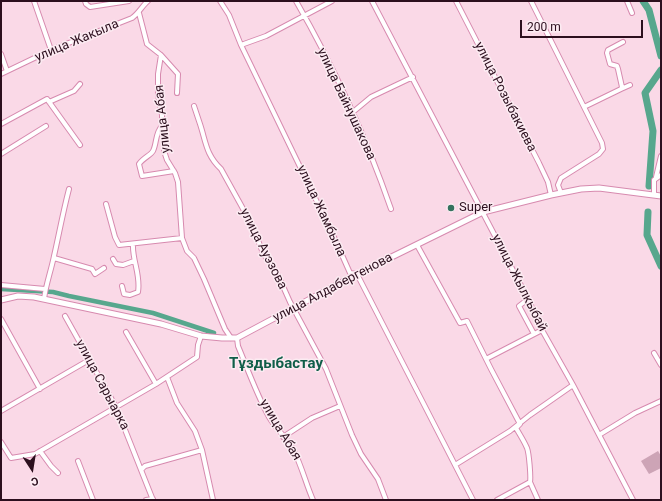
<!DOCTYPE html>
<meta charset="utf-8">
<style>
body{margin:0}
#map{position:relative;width:662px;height:501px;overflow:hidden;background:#fad9e7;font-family:Roboto,sans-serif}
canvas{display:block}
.frame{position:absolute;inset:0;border:2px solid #2c0f1e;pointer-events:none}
.north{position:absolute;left:12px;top:449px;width:40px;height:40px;-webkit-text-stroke:3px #fcebf2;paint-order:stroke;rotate:168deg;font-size:11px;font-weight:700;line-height:16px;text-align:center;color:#2c0f1e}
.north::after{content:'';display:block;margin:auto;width:14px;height:18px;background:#2c0f1e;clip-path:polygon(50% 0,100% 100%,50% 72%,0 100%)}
.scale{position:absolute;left:520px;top:20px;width:123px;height:18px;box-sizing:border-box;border:2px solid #2c0f1e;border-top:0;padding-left:5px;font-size:12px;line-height:14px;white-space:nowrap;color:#2c0f1e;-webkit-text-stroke:3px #fcebf2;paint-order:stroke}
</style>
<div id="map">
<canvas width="662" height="501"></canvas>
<div class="frame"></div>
<div class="north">С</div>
<div class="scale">200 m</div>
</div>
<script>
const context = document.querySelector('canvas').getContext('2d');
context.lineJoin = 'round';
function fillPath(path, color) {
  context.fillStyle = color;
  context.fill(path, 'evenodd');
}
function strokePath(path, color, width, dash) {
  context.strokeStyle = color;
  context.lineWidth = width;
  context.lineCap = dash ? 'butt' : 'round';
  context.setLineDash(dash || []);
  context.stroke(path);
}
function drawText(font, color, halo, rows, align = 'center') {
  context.font = font + ' Roboto,sans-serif';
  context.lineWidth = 3;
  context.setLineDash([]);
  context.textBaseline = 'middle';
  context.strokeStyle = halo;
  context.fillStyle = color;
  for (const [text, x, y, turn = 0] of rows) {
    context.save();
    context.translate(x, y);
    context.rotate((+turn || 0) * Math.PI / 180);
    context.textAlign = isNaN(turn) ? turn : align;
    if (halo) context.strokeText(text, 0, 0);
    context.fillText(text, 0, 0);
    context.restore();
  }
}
fillPath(new Path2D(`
 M 658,451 L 661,456 L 661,468 L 649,474 L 641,461 Z`), '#cda4b6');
strokePath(new Path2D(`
 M 1,289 L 53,292 L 69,296 L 153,313 L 214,333`), '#57a78d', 4.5);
strokePath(new Path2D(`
 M 643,1 L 649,10 L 661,56
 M 649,186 L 653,131 L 645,93 L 661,70
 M 648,212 L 647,235 L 661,266`), '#57a78d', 7);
const minor = new Path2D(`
 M 34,1 L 51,50
 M 85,1 L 86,4 L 90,7 L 129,1
 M 220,1 L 229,15 L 241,45 L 334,237 L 350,273 L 357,274 L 473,500
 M 296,1 C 334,67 366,137 391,209
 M 372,1 L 528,299 L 542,330 L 573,385 L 633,500
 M 456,1 L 539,163 L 548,182 L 551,195
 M 531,1 L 602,143 L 603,149 L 599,154 L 561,178 L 558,185 L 561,193
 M 627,1 L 632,13
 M 139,13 L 147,44 L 161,55 L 158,74 L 158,95 L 162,115 L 162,126 L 164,133 L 164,151 L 167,160 L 175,173 L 178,182 L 182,238 L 187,251 L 194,258 L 204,279 L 225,329 L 231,338
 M 241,45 L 266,36 L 332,1
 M 1,54 L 7,71
 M 161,55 L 178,74 L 177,93
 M 1,74 L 51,50 L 132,18 C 139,13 142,6 148,1
 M 621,89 L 630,85
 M 49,102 L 74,91 L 80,84
 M 194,106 C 196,112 198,118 200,124 C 206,142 206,155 221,169 L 252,225 L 263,253 L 278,275 L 290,302 L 326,369 L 352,435 L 361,454 L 378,479 L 386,500
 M 584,107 L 621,89 L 622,87 L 618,69 L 617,66 L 610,64 L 607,53 L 608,50 L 623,42
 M 353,112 L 371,97 L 413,77
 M 1,124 L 47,99 L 80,145
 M 162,126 C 155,133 157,143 153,151 C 151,155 143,158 139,164 L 142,176 L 174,171
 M 1,154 L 46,126
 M 656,177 L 661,156
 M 654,195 L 654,180 L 661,175
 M 106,204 L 115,237 L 119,245 L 182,238
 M 417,245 L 460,323 L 467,321 L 491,369 L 520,424 L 516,428 C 520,435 524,441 527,448 C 529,453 531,477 530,482
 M 54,258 L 92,269 L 95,274 L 104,268
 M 113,259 L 116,264 L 123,265 L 134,261
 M 1,285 L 45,289
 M 122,286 L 124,294 L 130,295 L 138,292 C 141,275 132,260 133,244
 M 44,299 C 46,284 51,271 54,256 C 59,234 63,212 69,189
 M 528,299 L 519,306 L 534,334
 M 65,316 L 116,407 L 153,500
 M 1,319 L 40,389
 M 126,332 L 156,384
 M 237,338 L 238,346 C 248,370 257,395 269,417 C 276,429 288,439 294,451 C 302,467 306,484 313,500
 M 654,353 L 661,365
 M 486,359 L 542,330
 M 167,377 L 177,403 L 195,431 L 202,450 L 213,500
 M 1,411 L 89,360
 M 599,435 L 635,413 L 661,401
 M 283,437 L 312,418 L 340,406
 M 1,442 L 11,458 L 35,454 L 156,384 L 197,357 L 198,345 L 201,336
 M 40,451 L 51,466 L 58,473
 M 78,461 L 93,500
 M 455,465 L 510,431 L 530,415 L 573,385
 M 142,469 L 145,466 L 202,450
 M 146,500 L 153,499
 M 497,500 L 530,482 L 538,500`);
const major = new Path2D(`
 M 1,300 L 18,296 L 34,297 L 161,324 L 201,336 L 222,338 L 237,338 L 357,274 L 483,212 L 551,195 L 581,189 L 599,188 L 661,196`);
strokePath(minor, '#d78aaf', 6);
strokePath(major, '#d78aaf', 7);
strokePath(minor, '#fff', 4);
strokePath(major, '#fff', 5);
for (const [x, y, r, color] of [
 [451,208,4,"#34725e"]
]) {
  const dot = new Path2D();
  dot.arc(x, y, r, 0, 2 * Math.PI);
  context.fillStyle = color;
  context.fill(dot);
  strokePath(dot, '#fcebf2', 1.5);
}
drawText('13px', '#2c0f1e', '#fcebf2', [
 ["улица Жакыла",77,41,-23],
 ["улица Розыбакиева",505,97,63],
 ["улица Байнушакова",346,104,65],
 ["улица Абая",163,119,-96],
 ["улица Жамбыла",321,211,65],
 ["улица Ауэзова",263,249,63],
 ["улица Жылкыбай",519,283,63],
 ["улица Алдабергенова",333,288,-28],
 ["улица Сарыарка",102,385,62],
 ["улица Абая",280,430,59]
]);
drawText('13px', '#2c0f1e', '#fcebf2', [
 ["Super",459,208]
], 'left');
drawText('bold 15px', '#105e49', '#fcebf2', [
 ["Тұздыбастау",276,364]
]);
</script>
